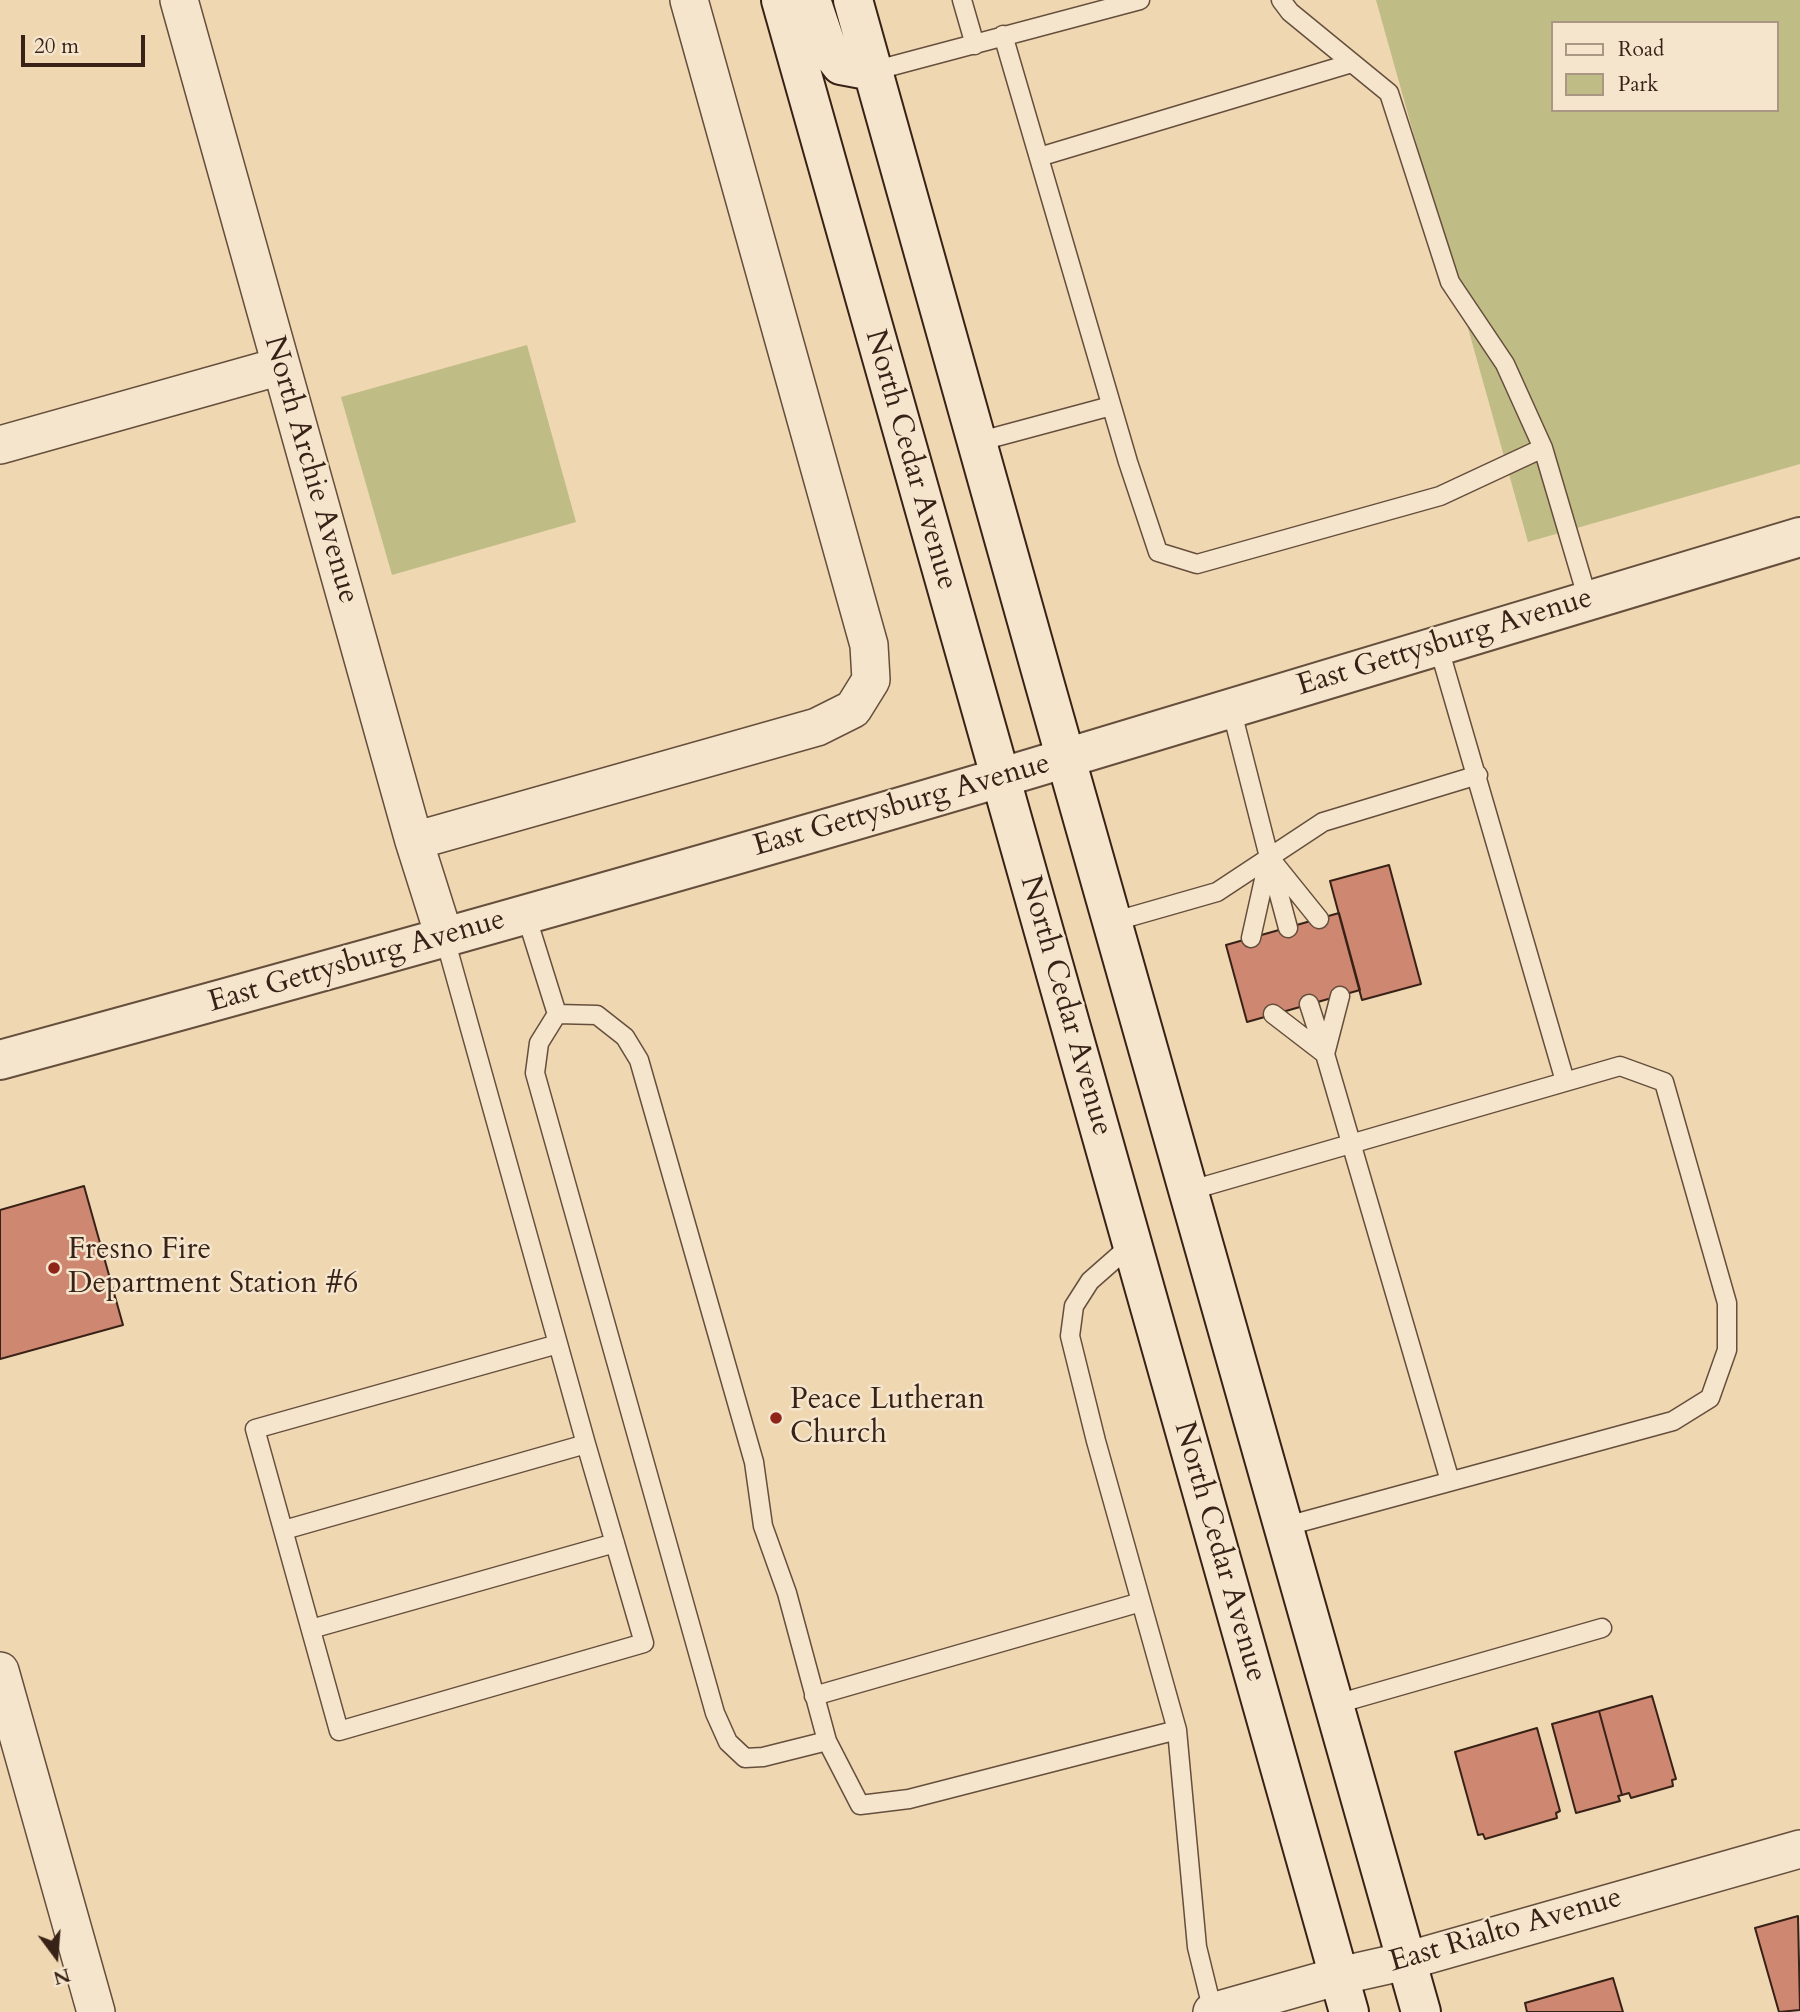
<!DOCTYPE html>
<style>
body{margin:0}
#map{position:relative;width:1800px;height:2012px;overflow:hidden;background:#eed7b1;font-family:Cardo,serif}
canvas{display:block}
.legend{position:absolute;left:1551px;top:21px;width:228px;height:91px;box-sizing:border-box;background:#f4e5cc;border:2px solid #a99783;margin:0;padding:9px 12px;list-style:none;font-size:21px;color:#382116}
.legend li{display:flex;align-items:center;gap:14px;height:35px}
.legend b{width:35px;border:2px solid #a99783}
.north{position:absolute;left:21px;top:1921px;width:70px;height:70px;-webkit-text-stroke:5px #f4e5cc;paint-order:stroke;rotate:164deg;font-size:19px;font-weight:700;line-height:28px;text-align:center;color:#382116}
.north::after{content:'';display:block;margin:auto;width:24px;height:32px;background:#382116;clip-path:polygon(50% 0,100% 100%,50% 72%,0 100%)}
.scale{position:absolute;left:21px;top:35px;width:124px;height:32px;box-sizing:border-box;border:4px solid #382116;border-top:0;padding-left:9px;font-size:21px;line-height:24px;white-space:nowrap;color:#382116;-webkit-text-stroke:5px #f4e5cc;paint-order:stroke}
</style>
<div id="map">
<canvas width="1800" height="2012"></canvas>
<ul class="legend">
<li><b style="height:9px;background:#f4e5cc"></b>Road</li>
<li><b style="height:19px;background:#c0bc86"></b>Park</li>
</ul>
<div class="north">N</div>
<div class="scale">20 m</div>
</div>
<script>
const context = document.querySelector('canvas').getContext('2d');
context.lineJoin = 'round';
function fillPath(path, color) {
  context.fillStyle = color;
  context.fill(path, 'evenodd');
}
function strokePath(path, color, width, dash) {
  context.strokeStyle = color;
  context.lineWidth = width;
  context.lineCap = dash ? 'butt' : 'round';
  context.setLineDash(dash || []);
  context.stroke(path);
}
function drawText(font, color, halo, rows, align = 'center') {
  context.font = font + ' Cardo,serif';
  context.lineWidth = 5;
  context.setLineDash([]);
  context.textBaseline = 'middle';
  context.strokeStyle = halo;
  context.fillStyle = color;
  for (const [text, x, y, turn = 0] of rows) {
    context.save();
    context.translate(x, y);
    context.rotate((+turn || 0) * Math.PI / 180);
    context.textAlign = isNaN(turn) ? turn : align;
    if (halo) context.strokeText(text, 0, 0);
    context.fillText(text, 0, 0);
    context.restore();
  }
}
fillPath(new Path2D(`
 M 1376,0 L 1800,0 L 1800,464 L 1528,542 ZM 1553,23 L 1777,23 L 1777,110 L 1553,110 Z
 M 527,345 L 576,522 L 392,575 L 341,397 Z`), '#c0bc86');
const building = new Path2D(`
 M 1389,865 L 1421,984 L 1362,1000 L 1330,881 Z
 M 1339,913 L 1360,990 L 1247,1022 L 1226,945 Z
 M 84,1186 L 123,1325 L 0,1359 L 0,1210 Z
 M 1652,1696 L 1676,1779 L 1672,1780 L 1673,1786 L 1631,1798 L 1629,1793 L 1622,1795 L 1599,1711 Z
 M 1599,1711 L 1622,1795 L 1618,1796 L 1620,1801 L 1576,1813 L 1552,1724 Z
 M 1537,1728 L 1560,1811 L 1556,1813 L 1557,1818 L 1485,1839 L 1483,1834 L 1478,1835 L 1455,1752 Z
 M 1798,1916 L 1800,2010 L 1779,2012 L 1755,1928 Z
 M 1613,1978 L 1623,2012 L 1527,2012 L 1525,2003 Z`);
fillPath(building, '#ce8770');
strokePath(building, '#382116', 2);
const service = new Path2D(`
 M 962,0 L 975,45
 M 1281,0 L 1290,12 L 1389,93 L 1450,282 L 1505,364 L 1543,448 L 1588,600
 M 1003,35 L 1128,462 L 1158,552 L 1197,564 L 1440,496 L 1543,448
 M 873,71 L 1140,0
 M 1039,157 L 1352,63
 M 977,442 L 1111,406
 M 1438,645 L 1565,1081
 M 1231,708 L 1269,857 L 1319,919
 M 526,915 L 557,1014 L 539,1043 L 535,1073 L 715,1713 L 728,1742 L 745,1758 L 763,1757 L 827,1741
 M 1112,922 L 1217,892 L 1323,822 L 1478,775
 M 1251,938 L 1269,857 L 1288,928
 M 445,939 L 586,1444 L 644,1643 L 339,1731 L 255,1429 L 558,1344
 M 1309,1004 L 1325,1054 L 1340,996
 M 557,1014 L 597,1015 L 625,1037 L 639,1060 L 754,1462 L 763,1526 L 787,1593 L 827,1741 L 860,1805 L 909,1799 L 1177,1730
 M 1273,1014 L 1325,1054 L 1450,1481
 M 1188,1191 L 1620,1066 L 1664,1082 L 1727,1303 L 1727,1350 L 1710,1398 L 1673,1421 L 1283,1527
 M 1132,1244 L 1090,1281 L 1074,1306 L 1070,1336 L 1096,1441 L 1177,1730 L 1197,1947 L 1213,2012
 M 284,1530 L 586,1444
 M 311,1629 L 615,1543
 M 814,1696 L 1141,1602
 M 1333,1705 L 1602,1628`);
const minor = new Path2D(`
 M 179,0 L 414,841 L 445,939
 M 0,445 L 281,366
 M 414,841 L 817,727 L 853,709 L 871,680 L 869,645 L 689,0
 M 0,1671 L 96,2012
 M 1212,2012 L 1339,1976 L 1406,1961 L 1800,1849`);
const tertiary = new Path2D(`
 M 0,1060 C 345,966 690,870 1033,768 C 1289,691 1544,612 1800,537`);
const secondary = new Path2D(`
 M 781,0 L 1349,2012
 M 811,0 L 827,47 L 841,65 L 873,71
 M 853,0 L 1045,685 L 1421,2012`);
strokePath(service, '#664e3d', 21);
strokePath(minor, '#664e3d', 40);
strokePath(tertiary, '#664e3d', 42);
strokePath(secondary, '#382116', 42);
strokePath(service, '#f4e5cc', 18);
strokePath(minor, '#f4e5cc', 37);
strokePath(tertiary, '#f4e5cc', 38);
strokePath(secondary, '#f4e5cc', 38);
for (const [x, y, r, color] of [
 [54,1268,7,"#8f2418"],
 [776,1418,7,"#8f2418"]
]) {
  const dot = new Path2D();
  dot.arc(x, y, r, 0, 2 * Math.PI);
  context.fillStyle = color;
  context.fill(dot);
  strokePath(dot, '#f4e5cc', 2.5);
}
drawText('30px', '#382116', '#f4e5cc', [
 ["North Cedar Avenue",910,460,74],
 ["North Archie Avenue",310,470,74],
 ["East Gettysburg Avenue",1445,643,-17],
 ["East Gettysburg Avenue",902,806,-16],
 ["East Gettysburg Avenue",357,962,-16],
 ["North Cedar Avenue",1065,1006,74],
 ["North Cedar Avenue",1219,1552,74],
 ["East Rialto Avenue",1506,1931,-16]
]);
drawText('30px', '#382116', '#f4e5cc', [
 ["Fresno Fire",68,1251],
 ["Department Station #6",68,1285],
 ["Peace Lutheran",790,1401],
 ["Church",790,1435]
], 'left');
</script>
